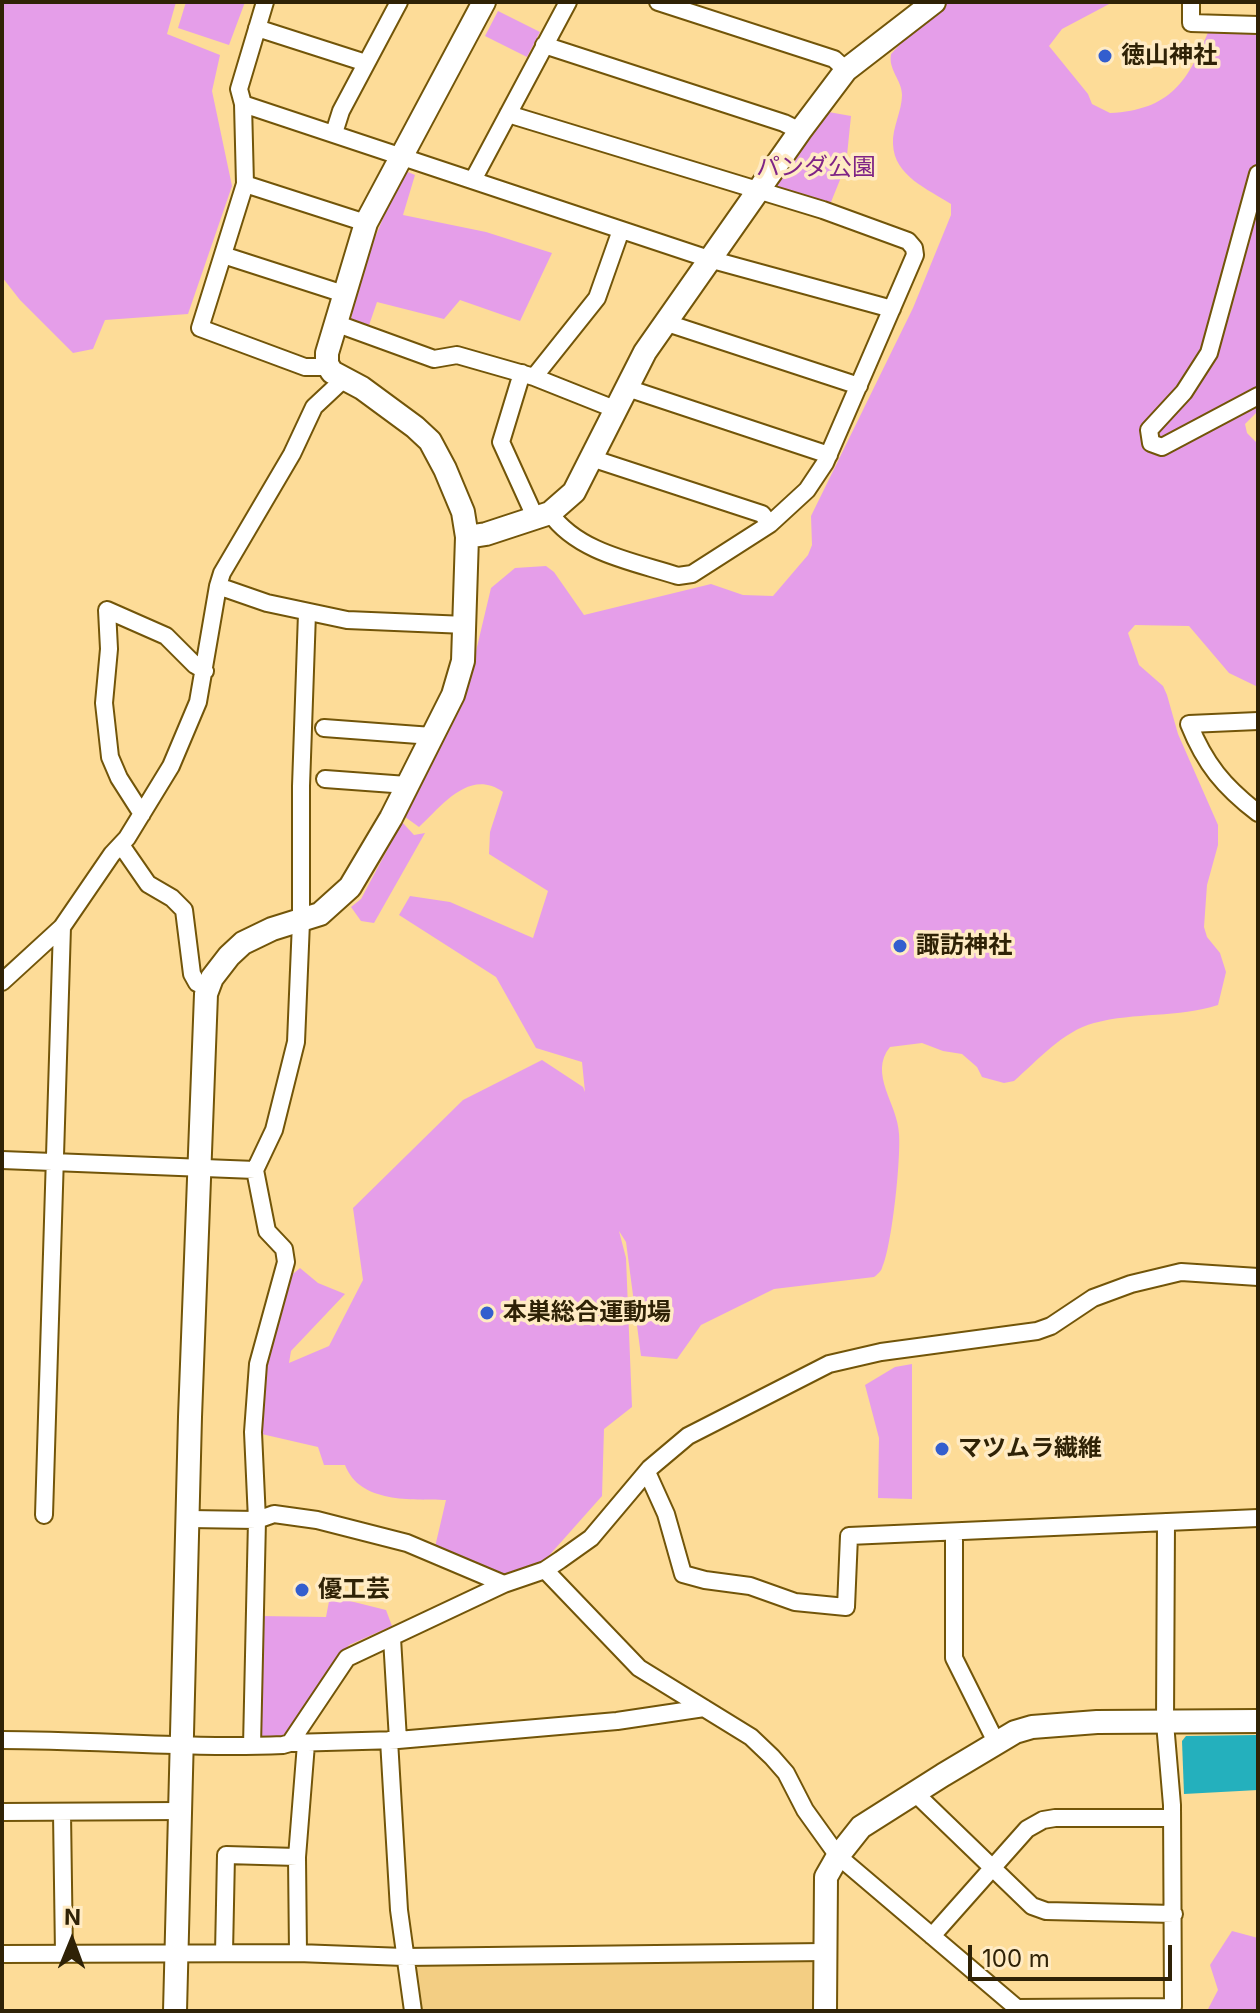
<!DOCTYPE html>
<meta charset="utf-8">
<style>
body{margin:0}
#map{position:relative;width:1260px;height:2013px;overflow:hidden;background:#fddc98;font-family:Inter,sans-serif}
canvas{display:block}
.frame{position:absolute;inset:0;border:4px solid #2f2206;pointer-events:none}
.north{position:absolute;left:32px;top:1901px;width:80px;height:80px;-webkit-text-stroke:6px #ffebc4;paint-order:stroke;rotate:1deg;font-size:22px;font-weight:700;line-height:32px;text-align:center;color:#2f2206}
.north::after{content:'';display:block;margin:auto;width:28px;height:36px;background:#2f2206;clip-path:polygon(50% 0,100% 100%,50% 72%,0 100%)}
.scale{position:absolute;left:968px;top:1945px;width:204px;height:36px;box-sizing:border-box;border:4px solid #2f2206;border-top:0;padding-left:10px;font-size:24px;line-height:28px;white-space:nowrap;color:#2f2206;-webkit-text-stroke:6px #ffebc4;paint-order:stroke}
</style>
<div id="map">
<canvas width="1260" height="2013"></canvas>
<div class="frame"></div>
<div class="north">N</div>
<div class="scale">100 m</div>
</div>
<script>
const context = document.querySelector('canvas').getContext('2d');
context.lineJoin = 'round';
function fillPath(path, color) {
  context.fillStyle = color;
  context.fill(path, 'evenodd');
}
function strokePath(path, color, width, dash) {
  context.strokeStyle = color;
  context.lineWidth = width;
  context.lineCap = dash ? 'butt' : 'round';
  context.setLineDash(dash || []);
  context.stroke(path);
}
function drawText(font, color, halo, rows, align = 'center') {
  context.font = font + ' Inter,"Noto Sans JP",sans-serif';
  context.lineWidth = 7;
  context.setLineDash([]);
  context.textBaseline = 'middle';
  context.strokeStyle = halo;
  context.fillStyle = color;
  for (const [text, x, y, turn = 0] of rows) {
    context.save();
    context.translate(x, y);
    context.rotate((+turn || 0) * Math.PI / 180);
    context.textAlign = isNaN(turn) ? turn : align;
    if (halo) context.strokeText(text, 0, 0);
    context.fillText(text, 0, 0);
    context.restore();
  }
}
fillPath(new Path2D(`
 M 819,1956 L 819,2011 L 419,2011 L 412,1964 Z`), '#f3ce83');
fillPath(new Path2D(`
 M 2,2 L 176,2 L 167,34 L 220,55 L 212,91 L 232,186 L 188,314 L 105,320 L 93,349 L 73,353 L 20,300 L 2,277 Z
 M 186,2 L 245,2 L 229,45 L 178,28 Z
 M 939,2 L 1113,2 L 1062,29 L 1049,46 L 1088,94 L 1092,104 L 1110,113 C 1171,110 1188,81 1209,30 L 1258,35 L 1258,411 L 1245,424 L 1247,433 L 1258,444 L 1258,687 L 1229,673 L 1189,626 L 1135,625 L 1128,633 L 1139,665 L 1163,686 L 1167,695 L 1178,734 L 1218,825 L 1218,845 L 1207,885 L 1204,927 L 1207,937 L 1220,953 L 1226,972 L 1218,1005 C 1178,1018 1135,1012 1094,1023 C 1063,1031 1037,1061 1014,1081 L 1004,1083 L 982,1077 L 977,1067 L 962,1054 L 943,1051 L 922,1043 L 890,1047 C 868,1074 898,1104 899,1134 C 901,1158 892,1247 882,1268 C 881,1271 877,1275 874,1277 L 774,1289 L 701,1325 L 677,1359 L 641,1356 L 626,1242 L 619,1231 L 626,1258 L 632,1407 L 604,1429 L 602,1496 L 546,1559 L 505,1576 L 435,1547 L 446,1500 C 412,1499 360,1504 345,1465 L 324,1465 L 318,1447 L 253,1432 L 281,1284 L 300,1268 L 318,1283 L 345,1294 L 291,1351 L 289,1363 L 329,1346 L 363,1280 L 353,1208 L 463,1100 L 542,1060 L 583,1087 L 585,1092 L 582,1062 L 536,1048 L 496,977 L 399,915 L 410,896 L 450,902 L 533,938 L 548,891 L 489,854 L 490,832 L 503,792 C 469,768 442,806 419,827 L 401,814 L 467,689 L 491,588 L 515,568 L 546,566 L 554,572 L 584,615 L 711,584 L 743,595 L 773,596 L 808,555 L 812,545 L 811,516 L 913,308 L 951,215 L 951,204 C 928,189 894,176 893,144 C 892,128 902,111 902,95 C 902,80 888,70 891,54 Z
 M 498,11 L 540,32 L 527,57 L 485,36 Z
 M 823,111 L 851,116 L 846,165 L 829,207 L 775,186 Z
 M 403,170 L 415,175 L 403,215 L 486,232 L 552,253 L 520,321 L 460,300 L 444,319 L 377,302 L 366,334 L 349,328 L 362,269 Z
 M 402,822 L 414,835 L 425,833 L 374,923 L 361,921 L 351,907 L 361,899 Z
 M 912,1364 L 912,1499 L 878,1498 L 879,1438 L 865,1385 L 895,1367 Z
 M 330,1596 L 386,1610 L 392,1626 L 349,1645 L 295,1721 L 292,1733 L 284,1739 L 256,1738 L 260,1616 L 326,1617 Z
 M 1232,1931 L 1258,1938 L 1258,2011 L 1207,2011 L 1218,1990 L 1210,1965 Z`), '#e59ee9');
fillPath(new Path2D(`
 M 1258,1735 L 1258,1790 L 1184,1794 L 1182,1741 L 1186,1736 Z`), '#24b0bd');
const street = new Path2D(`
 M 265,2 L 239,89 L 243,104 L 709,259 L 892,309
 M 658,2 L 834,59 L 846,70
 M 1191,2 L 1191,23 L 1258,25
 M 257,28 L 366,63
 M 544,45 L 784,123 L 800,131
 M 243,104 L 245,184 L 200,328 L 305,367 L 329,367
 M 508,114 L 823,210 L 908,241 L 914,248 L 915,255 L 825,463 L 807,490 L 770,524 L 762,514 L 591,458
 M 334,133 L 341,111 L 399,2
 M 1258,174 L 1209,353 L 1184,392 L 1149,430 L 1151,443 L 1162,447 L 1258,396
 M 473,180 L 568,2
 M 245,184 L 366,223
 M 223,255 L 344,294
 M 664,322 L 859,386
 M 335,323 L 434,359 L 457,355 L 534,377 L 617,410
 M 522,373 L 501,442 L 536,519
 M 534,377 L 597,298 L 621,230
 M 627,388 L 829,455
 M 550,513 C 578,553 635,562 678,576 L 692,574 L 770,524
 M 218,586 L 267,603 L 347,620 L 466,625
 M 1258,721 L 1189,724 C 1205,764 1224,787 1258,813
 M 324,728 L 432,736
 M 325,779 L 407,785
 M 142,814 L 119,778 L 110,757 L 104,703 L 109,649 L 107,610 L 166,636 L 195,665 L 205,671
 M 121,845 L 148,884 L 172,898 L 184,910 L 192,974 L 197,983 L 208,987
 M 2,982 L 62,927 L 112,854 L 127,838 L 171,766 L 198,702 L 218,586 L 222,573 L 292,454 L 314,407 L 345,378
 M 2,1160 L 255,1170
 M 647,1472 L 666,1514 L 683,1574 L 705,1580 L 750,1586 L 795,1602 L 846,1607 L 849,1536 L 1258,1518
 M 44,1515 L 62,927
 M 189,1519 L 257,1520 L 274,1514 L 317,1520 L 407,1543 L 504,1584
 M 954,1532 L 954,1658 L 997,1744
 M 545,1570 L 639,1668 L 751,1737 L 772,1757 L 786,1773 L 805,1810 L 838,1856 L 1017,2008 L 1173,2007 L 1172,1805 L 1165,1723 L 1166,1522
 M 392,1638 L 398,1740
 M 2,1740 C 96,1740 189,1749 283,1745 L 290,1743 L 347,1658 L 504,1584 L 545,1570 L 560,1560 L 591,1538 L 650,1468 L 688,1436 L 829,1364 L 881,1352 L 1037,1331 L 1051,1326 L 1093,1298 L 1131,1284 L 1181,1272 L 1258,1277
 M 389,1740 L 399,1910 L 413,2011
 M 290,1743 L 398,1740 L 617,1721 L 704,1708
 M 252,1746 L 257,1520 L 253,1432 L 258,1364 L 286,1262 L 284,1249 L 267,1231 L 255,1170 L 274,1130 L 296,1042 L 301,922 L 301,786 L 307,613
 M 916,1794 L 1032,1906 L 1046,1911 L 1174,1914
 M 2,1812 L 181,1811
 M 62,1813 L 64,1954
 M 932,1936 L 1027,1829 L 1043,1820 L 1055,1818 L 1171,1818
 M 224,1953 L 226,1855 L 297,1857
 M 298,1953 L 297,1857 L 306,1744
 M 2,1954 L 298,1953 L 404,1957 L 824,1952`);
const secondary = new Path2D(`
 M 467,537 L 486,534 L 550,513 L 574,492 L 645,352 L 800,131 L 846,70 L 934,2
 M 175,2011 L 190,1417 L 206,994 L 212,978 L 229,956 L 243,943 L 272,929 L 320,914 L 350,887 L 391,818 L 453,695 L 463,661 L 467,537 L 463,512 L 445,469 L 430,441 L 415,427 L 362,388 L 332,372 L 327,364 L 327,353 L 366,223 L 484,2
 M 825,2011 L 826,1877 L 838,1856 L 861,1827 L 943,1775 L 1015,1732 L 1032,1727 L 1097,1722 L 1258,1721`);
strokePath(street, '#725509', 20);
strokePath(secondary, '#725509', 26);
strokePath(street, '#fff', 16);
strokePath(secondary, '#fff', 22);
for (const [x, y, r, color] of [
 [1105,56,8,"#335ece"],
 [900,946,8,"#335ece"],
 [487,1313,8,"#335ece"],
 [942,1449,8,"#335ece"],
 [302,1590,8,"#335ece"]
]) {
  const dot = new Path2D();
  dot.arc(x, y, r, 0, 2 * Math.PI);
  context.fillStyle = color;
  context.fill(dot);
  strokePath(dot, '#ffebc4', 3);
}
drawText('bold 24px', '#2f2206', '#ffebc4', [
 ["徳山神社",1121,56],
 ["諏訪神社",916,946],
 ["本巣総合運動場",503,1313],
 ["マツムラ繊維",958,1449],
 ["優工芸",318,1590]
], 'left');
drawText('24px', '#7f2486', '#ffebc4', [
 ["パンダ公園",816,168]
]);
</script>
